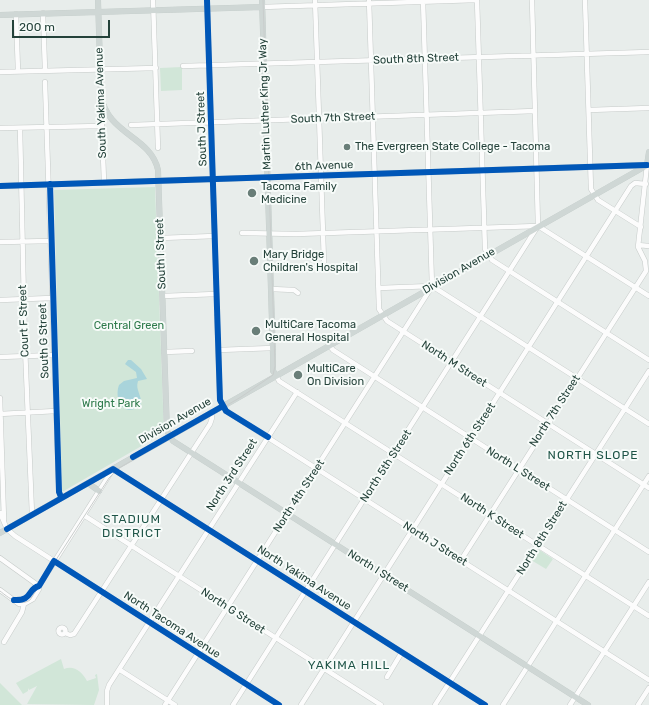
<!DOCTYPE html>
<style>
body{margin:0}
#map{position:relative;width:649px;height:705px;overflow:hidden;background:#e8edeb;font-family:Rubik,sans-serif}
canvas{display:block}
.scale{position:absolute;left:12px;top:20px;width:98px;height:18px;box-sizing:border-box;border:2px solid #24423a;border-top:0;padding-left:5px;font-size:12px;line-height:14px;white-space:nowrap;color:#24423a;-webkit-text-stroke:3px #f7fbf9;paint-order:stroke}
</style>
<div id="map">
<canvas width="649" height="705"></canvas>
<div class="scale">200 m</div>
</div>
<script>
const context = document.querySelector('canvas').getContext('2d');
context.lineJoin = 'round';
function fillPath(path, color) {
  context.fillStyle = color;
  context.fill(path, 'evenodd');
}
function strokePath(path, color, width, dash) {
  context.strokeStyle = color;
  context.lineWidth = width;
  context.lineCap = dash ? 'butt' : 'round';
  context.setLineDash(dash || []);
  context.stroke(path);
}
function drawText(font, color, halo, rows, align = 'center') {
  context.font = font + ' Rubik,sans-serif';
  context.lineWidth = 4;
  context.setLineDash([]);
  context.textBaseline = 'middle';
  context.strokeStyle = halo;
  context.fillStyle = color;
  for (const [text, x, y, turn = 0] of rows) {
    context.save();
    context.translate(x, y);
    context.rotate((+turn || 0) * Math.PI / 180);
    context.textAlign = isNaN(turn) ? turn : align;
    if (halo) context.strokeText(text, 0, 0);
    context.fillText(text, 0, 0);
    context.restore();
  }
}
fillPath(new Path2D(`
 M 182,67 L 182,90 L 161,91 L 160,68 Z
 M 155,187 L 164,433 L 62,492 L 54,190 Z
 M 538,549 L 553,559 L 546,569 L 531,560 Z
 M 61,659 L 64,669 C 74,665 82,672 87,681 L 96,678 L 95,675 L 97,674 L 99,690 L 94,705 L 27,704 L 37,686 L 29,690 L 28,688 L 28,691 L 23,694 L 16,683 Z
 M 0,683 L 22,705 L 0,705 Z`), '#d1e6d8');
fillPath(new Path2D(`
 M 128,360 L 131,360 L 141,369 L 147,379 L 138,381 C 135,390 142,395 141,404 C 127,419 113,402 119,385 L 124,381 L 137,378 L 136,372 L 125,364 Z`), '#a9d4db');
strokePath(new Path2D(`
 M 217,306 L 217,316`), '#c1cbc8', 4.5, [4.5, 2]);
const minor = new Path2D(`
 M 153,0 L 158,148
 M 207,0 L 217,306
 M 315,0 L 324,262
 M 369,0 L 379,309 L 387,321 L 649,488
 M 423,0 L 432,286
 M 477,0 L 485,249 L 492,260 L 649,360
 M 532,0 L 538,226
 M 585,0 L 591,189 L 598,200 L 641,227
 M 262,7 L 476,0
 M 43,13 L 45,70
 M 16,14 L 18,71
 M 183,66 L 649,52
 M 0,72 L 156,68
 M 45,82 L 59,492 L 61,497
 M 101,101 L 104,182
 M 589,110 L 649,108
 M 131,125 L 535,111
 M 0,128 L 102,126
 M 20,128 L 25,347 L 32,514
 M 538,226 L 649,296
 M 242,233 L 296,234 L 538,226
 M 161,238 L 215,236
 M 0,242 L 51,241
 M 638,245 L 649,246
 M 432,286 L 649,424
 M 379,288 L 432,286
 M 271,289 L 294,290 L 298,293
 M 163,296 L 216,294
 M 0,300 L 52,298
 M 217,316 L 220,400 L 226,411 L 649,680
 M 329,345 L 333,350 L 649,552
 M 219,350 L 273,348
 M 164,352 L 192,351
 M 0,357 L 55,355
 M 276,375 L 279,381 L 649,616
 M 0,398 L 4,520
 M 0,414 L 56,411
 M 0,513 L 7,529 L 15,536 L 279,705
 M 85,516 L 381,705
 M 0,558 L 39,586
 M 461,560 L 646,271 L 645,261 L 638,247 L 647,165
 M 0,590 L 19,604 L 24,604
 M 14,600 L 26,599 L 36,587 L 39,586 L 113,469 L 485,705
 M 24,604 L 33,599 L 39,589 L 39,586
 M58.5 631a3.5 3.5 0 1 1 7 0a3.5 3.5 0 1 1-7 0Z
 M 65,633 L 70,635 L 74,634 L 210,424 L 212,418 L 211,412
 M 4,642 L 22,612 L 24,604
 M 120,670 L 175,705
 M 387,677 L 402,652
 M 107,705 L 107,691 L 109,685 L 297,392
 M 165,705 L 431,288
 M 233,705 L 536,229
 M 301,705 L 631,186 L 635,183 L 646,184
 M 435,705 L 649,371
 M 503,705 L 649,476
 M 570,705 L 649,582
 M 638,705 L 649,688`);
const major = new Path2D(`
 M 98,0 L 101,95 C 107,135 151,136 158,170 L 167,431 L 173,441 L 588,705
 M 262,0 L 273,355 L 273,371 L 276,375
 M 0,15 L 262,7
 M 647,165 L 649,152
 M 0,186 L 645,165
 M 88,483 L 99,491
 M 0,533 L 649,164`);
strokePath(minor, '#c5cac8', 5.5);
strokePath(major, '#c3ccc9', 6);
strokePath(minor, '#fcfcfc', 4.5);
strokePath(major, '#cfd7d5', 5.5);
strokePath(new Path2D(`
 M 0,591 C 9,598 19,607 30,600 L 109,478 L 119,468 L 241,397 L 273,375 L 275,366 L 263,0`), '#c9cdcc', 1);
strokePath(new Path2D(`
 M 207,0 L 220,400 L 226,411 L 268,437
 M 50,184 L 59,492 L 61,497
 M 0,186 L 647,165
 M 133,457 L 223,406
 M 7,529 L 113,469 L 485,705
 M 14,600 C 33,601 27,589 39,586 L 54,561 L 279,705`), '#0057b8', 6);
for (const [x, y, r, color] of [
 [347,147,4,"#697e78"],
 [252,193,5,"#697e78"],
 [254,261,5,"#697e78"],
 [256,331,5,"#697e78"],
 [298,375,5,"#697e78"]
]) {
  const dot = new Path2D();
  dot.arc(x, y, r, 0, 2 * Math.PI);
  context.fillStyle = color;
  context.fill(dot);
  strokePath(dot, '#f7fbf9', 1.5);
}
drawText('11px', '#24423a', '#f7fbf9', [
 ["South 8th Street",416,59,-2],
 ["South Yakima Avenue",101,103,-92],
 ["Martin Luther King Jr Way",265,104,-92],
 ["South 7th Street",333,118,-2],
 ["South J Street",202,129,-92],
 ["6th Avenue",324,166,-2],
 ["South I Street",161,254,-92],
 ["Division Avenue",459,271,-30],
 ["Court F Street",24,321,-92],
 ["South G Street",44,341,-92],
 ["North M Street",454,364,33],
 ["North 7th Street",555,411,-57],
 ["Division Avenue",175,421,-30],
 ["North 6th Street",470,439,-57],
 ["North 5th Street",386,466,-57],
 ["North L Street",518,469,32],
 ["North 3rd Street",232,475,-57],
 ["North 4th Street",299,496,-57],
 ["North K Street",492,516,33],
 ["North 8th Street",542,538,-58],
 ["North J Street",435,544,32],
 ["North I Street",378,571,32],
 ["North Yakima Avenue",304,578,33],
 ["North G Street",233,611,33],
 ["North Tacoma Avenue",172,625,33]
]);
drawText('11px', '#24423a', '#f7fbf9', [
 ["The Evergreen State College - Tacoma",355,147],
 ["Tacoma Family",261,187],
 ["Medicine",261,200],
 ["Mary Bridge",263,255],
 ["Children's Hospital",263,268],
 ["MultiCare Tacoma",265,325],
 ["General Hospital",265,338],
 ["MultiCare",307,369],
 ["On Division",307,382]
], 'left');
drawText('11px', '#2d7a4b', '#f7fbf9', [
 ["Central Green",129,326],
 ["Wright Park",111,404]
]);
context.letterSpacing = '1px';
drawText('12px', '#1f5548', '#f7fbf9', [
 ["NORTH SLOPE",593,456],
 ["STADIUM",132,520],
 ["DISTRICT",132,534],
 ["YAKIMA HILL",349,666]
]);
context.letterSpacing = '0px';
</script>
